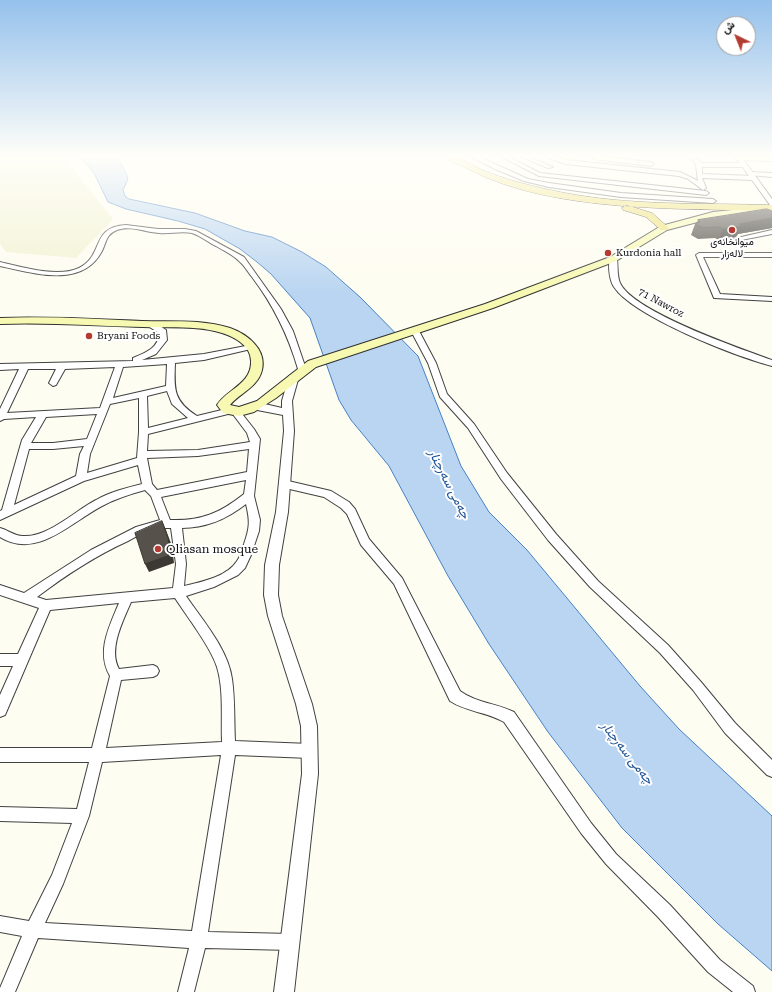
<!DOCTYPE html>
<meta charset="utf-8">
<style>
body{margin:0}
#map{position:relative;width:772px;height:992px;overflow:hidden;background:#fefdf1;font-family:"Roboto Serif",Vazirmatn,serif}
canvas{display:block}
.north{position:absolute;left:716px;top:16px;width:40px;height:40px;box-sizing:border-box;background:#fff;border:1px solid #9f9f9f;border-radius:50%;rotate:317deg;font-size:11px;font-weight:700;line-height:16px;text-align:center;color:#0e0e0e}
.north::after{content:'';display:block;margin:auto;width:14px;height:18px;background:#b33b31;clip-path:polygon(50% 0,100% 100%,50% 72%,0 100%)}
</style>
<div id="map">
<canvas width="772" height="992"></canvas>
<div class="north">ش</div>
</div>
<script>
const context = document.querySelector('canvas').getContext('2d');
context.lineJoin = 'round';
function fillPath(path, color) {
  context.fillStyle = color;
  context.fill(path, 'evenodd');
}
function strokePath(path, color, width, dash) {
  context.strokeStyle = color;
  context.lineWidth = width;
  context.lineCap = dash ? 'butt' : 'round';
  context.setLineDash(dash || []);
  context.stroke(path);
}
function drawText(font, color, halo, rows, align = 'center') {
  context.font = font + ' "Roboto Serif",Vazirmatn,serif';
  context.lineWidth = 4;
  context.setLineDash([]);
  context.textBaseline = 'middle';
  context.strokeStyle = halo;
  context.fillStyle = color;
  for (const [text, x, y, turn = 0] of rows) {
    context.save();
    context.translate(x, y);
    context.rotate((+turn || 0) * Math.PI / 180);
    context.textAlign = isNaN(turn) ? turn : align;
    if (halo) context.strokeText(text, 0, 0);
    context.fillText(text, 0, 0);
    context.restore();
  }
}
fillPath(new Path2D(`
 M 0,155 L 62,155 L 113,219 L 76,258 L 6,252 L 0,244 Z`), '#f1f2d2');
const water = new Path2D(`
 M 79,155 L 113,155 C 121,162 125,169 128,179 L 123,190 L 125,196 L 129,199 L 195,213 L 245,231 L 272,237 L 302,252 L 326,267 L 360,297 L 418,356 L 461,466 L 489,512 L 527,550 L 640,686 L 679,729 L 772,816 L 772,971 L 718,924 L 622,828 L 548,732 L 489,644 L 448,576 L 389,466 L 351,420 L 339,400 L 310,318 L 271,274 L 257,262 L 240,249 L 205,229 L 178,221 L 126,209 L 108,202 L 94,173 Z`);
fillPath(water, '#b9d5f1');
strokePath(water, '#4681c3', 1);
const minor = new Path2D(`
 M 468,155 L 475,155 L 528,179 L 549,183 L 621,193 L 713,199 L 716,201 L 713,203 L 621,197 L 549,187 L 524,181 L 495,169 Z
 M 498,155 L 505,155 L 540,173 L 706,191 L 709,193 L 706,195 L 539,176 Z
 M 517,155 L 524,155 L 553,167 L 548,168 Z
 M 541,155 L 548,155 L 566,160 L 680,172 L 698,181 L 696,165 L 689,155 L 694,155 L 701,163 L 744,163 L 747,165 L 744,167 L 702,167 L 702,174 L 753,176 L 756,178 L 753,180 L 702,178 L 706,188 L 703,190 L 688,179 L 679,176 L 565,164 Z
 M 595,156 L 651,162 L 654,164 L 651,166 L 593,159 L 593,157 Z
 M 739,157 L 772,157 L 772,161 L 737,160 L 736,159 Z
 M 751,172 L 772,173 L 772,177 L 749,175 L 749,173 Z
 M 126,225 L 158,229 L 185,229 L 196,231 L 244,257 L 281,309 L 293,331 L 306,369 L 305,371 L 302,372 L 298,369 C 288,335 274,306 252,277 C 248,272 244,265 239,261 C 232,254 224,251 216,246 C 208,242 201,236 192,233 C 181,231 170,234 159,233 C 145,232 130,225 117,230 C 106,234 106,243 102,251 C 82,289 33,273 0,266 L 0,262 C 22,267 58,278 79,268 C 105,255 90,227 126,225 Z
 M 772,230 L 772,234 L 731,242 L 728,240 Z
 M 772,253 L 772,257 L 703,257 L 720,294 L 772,297 L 772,301 L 714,298 L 696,255 L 699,253 Z
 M 148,322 L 154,322 L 166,330 L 167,340 L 156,354 L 142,360 L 204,354 L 251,345 L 255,347 L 251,349 L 204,360 L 175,363 C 174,389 173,401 197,416 L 230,408 L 236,409 L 239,410 L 254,429 L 260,439 L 254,496 L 260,520 L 259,531 L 251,555 L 245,568 L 238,575 L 214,587 L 186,596 C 203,621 228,649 232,679 C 235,700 234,721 235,741 L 310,744 L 315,746 L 317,751 L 315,756 L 310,758 L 235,755 L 208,932 L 291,934 L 297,936 L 299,942 L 297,948 L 291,950 L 205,948 L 194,992 L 178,992 L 189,948 L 38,938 L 15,992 L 0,992 L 0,988 L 22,936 L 0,932 L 0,916 L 29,921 L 52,875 L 72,823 L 0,821 L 0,807 L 77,809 L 89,762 L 0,762 L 0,748 L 92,748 L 110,676 C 96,652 109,627 119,603 L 50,610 L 5,715 L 0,717 L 0,695 L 13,666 L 0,666 L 0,654 L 18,654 L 39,608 L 0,595 L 0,585 L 24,593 L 91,550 L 136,527 L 160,520 L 151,496 L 145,490 C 130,494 115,499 102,506 C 71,522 37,560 0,537 L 0,528 C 8,530 14,536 23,536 C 47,538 75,511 96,500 C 110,492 126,488 142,484 L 138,465 L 84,481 L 0,520 L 0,511 L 2,510 L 22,440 L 36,417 L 4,419 L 0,421 L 0,409 L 19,369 L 0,370 L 0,364 L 133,361 L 133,358 C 145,353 159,348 159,333 L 148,326 ZM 167,364 L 166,386 L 113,398 L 123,367 ZM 115,367 L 100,408 L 7,413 L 28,369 L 56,369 L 49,383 L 53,386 L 56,385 L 65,369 ZM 167,391 L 172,404 L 188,418 L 148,428 L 147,396 ZM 139,398 L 139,432 L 137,458 L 87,473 L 90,454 L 110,404 ZM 232,413 L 247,433 L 250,442 L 198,450 L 147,451 L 148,434 ZM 97,414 L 87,439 L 53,443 L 31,443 L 46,417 ZM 84,446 L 80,454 L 76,476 L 14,505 L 29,449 L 53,449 ZM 249,449 L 247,472 L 157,490 L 152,484 L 147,458 L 198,456 ZM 246,480 L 244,494 C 220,513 202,521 170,520 L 161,497 ZM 246,504 C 250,521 250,527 244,544 C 242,549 241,556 237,561 C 227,577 201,582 184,586 L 186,564 L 182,528 C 206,528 227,519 246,504 ZM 162,528 L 171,528 L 176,564 L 173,588 L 46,600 L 37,597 C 66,575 95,556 128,541 C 139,535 150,529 162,528 ZM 175,598 C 188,618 210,646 217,667 C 224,690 221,718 222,742 L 106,748 L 121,680 L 153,677 L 157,675 L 159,671 L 157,667 L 153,665 L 119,669 C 108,649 123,621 131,602 ZM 221,755 L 192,931 L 45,923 L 63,884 L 89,816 L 102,762 Z
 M 412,329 L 418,329 L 436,363 L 447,394 L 474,424 L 507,473 L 556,534 L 598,581 L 668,645 L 701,682 L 735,723 L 772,760 L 772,777 L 767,775 L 725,733 L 693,690 L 660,653 L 590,587 L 548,540 L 501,479 L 468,428 L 440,397 L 428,363 L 411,331 Z
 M 284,480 L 331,491 L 349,502 L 355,509 L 369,539 L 402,578 L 460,691 C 476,703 496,703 514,712 L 591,823 L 616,854 L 670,905 L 720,960 L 753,986 L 755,992 L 733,992 L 708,972 L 658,917 L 606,864 L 581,833 L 504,722 C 487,712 467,712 450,701 L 394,584 L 361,545 L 347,514 L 341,508 L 324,497 L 281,487 L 279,484 L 281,481 Z`);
const tertiary = new Path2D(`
 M 734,155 L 740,155 L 772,199 L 772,206 L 770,205 Z
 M 610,257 L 617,259 C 618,267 617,276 620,283 C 633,312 741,349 772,360 L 772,366 C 735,356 634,317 614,287 C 609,280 608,264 610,257 Z
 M 294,373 L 299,376 L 292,401 L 294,431 L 288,512 L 279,565 L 278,595 L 282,616 L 312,704 L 317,726 L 318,774 L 294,992 L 274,992 L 302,774 L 301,726 L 296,704 L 268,616 L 264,595 L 265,565 L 276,512 L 284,431 L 283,415 L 252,409 L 251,406 L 256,402 L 282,408 L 282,401 L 289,376 Z`);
const secondary = new Path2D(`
 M 772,206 L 772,212 L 713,218 L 667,230 L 616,261 L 493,308 L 316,367 L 276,398 L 254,412 L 239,416 L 223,413 L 217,405 C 227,389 252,384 251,361 C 251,346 235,337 222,333 C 197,325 169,328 143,327 C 96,326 48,322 0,324 L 0,318 C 48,316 95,319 142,321 C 172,322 201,319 230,328 C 247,334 267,349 262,370 C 258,387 240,393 230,405 L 239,407 L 257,401 L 308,361 L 485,304 L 610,257 L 661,226 L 713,212 Z`);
const primary = new Path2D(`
 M 443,155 C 459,154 473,167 487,172 C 511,181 535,187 560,192 C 629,206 702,203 772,205 L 772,211 C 679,208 554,213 470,170 C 461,165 449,162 443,155 Z
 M 626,205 L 652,213 L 669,228 L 667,230 L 661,230 L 646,217 L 623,210 L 622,208 Z`);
strokePath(minor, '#414141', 2);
strokePath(tertiary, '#414141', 2);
strokePath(secondary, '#303030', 2);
strokePath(primary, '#1f1f1f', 1);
fillPath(minor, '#fff');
fillPath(tertiary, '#fff');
fillPath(secondary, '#f7f8b1');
fillPath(primary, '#eddf71');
fillPath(new Path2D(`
 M 772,211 L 772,228 L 738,234 L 736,237 L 718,240 L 715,238 L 698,239 L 691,235 L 695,224 L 696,224 L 698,220 Z`), '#4a4640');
fillPath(new Path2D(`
 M 772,218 L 772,228 L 738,234 L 736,237 L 718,240 L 723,229 L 739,224 Z
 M 162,521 L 166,530 L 172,546 L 174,563 L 149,572 L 145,564 Z`), '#3c3934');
const building = new Path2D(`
 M 767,209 L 772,211 L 772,218 L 739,224 L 742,226 L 723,229 L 720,227 L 703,228 L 695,224 L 700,222 L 698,220 Z
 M 162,521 L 168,538 L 170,555 L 145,564 L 135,533 Z`);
fillPath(building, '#56514b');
strokePath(building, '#3c3934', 1);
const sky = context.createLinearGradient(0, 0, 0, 294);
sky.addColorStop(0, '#95c1ec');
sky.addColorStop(0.53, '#fffef9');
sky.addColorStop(1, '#fffef900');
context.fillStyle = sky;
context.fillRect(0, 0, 772, 294);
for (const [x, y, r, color] of [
 [732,230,4,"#b33b31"],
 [608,253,4,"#b33b31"],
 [89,336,4,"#b33b31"],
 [158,549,4,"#b33b31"]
]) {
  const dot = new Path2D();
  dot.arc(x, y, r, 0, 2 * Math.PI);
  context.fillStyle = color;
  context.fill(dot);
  strokePath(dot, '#fff', 1.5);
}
drawText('10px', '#0e0e0e', '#fff', [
 ["میوانخانەی",732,242,"center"],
 ["لالەزار",732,254,"center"],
 ["Kurdonia hall",616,253],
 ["Bryani Foods",97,336]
], 'left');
drawText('10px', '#0e0e0e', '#fff', [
 ["71 Nawroz",661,303,28]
]);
drawText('12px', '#0e0e0e', '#fff', [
 ["Qliasan mosque",166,549]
], 'left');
drawText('italic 13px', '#215496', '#fff', [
 ["چەمی سەرچنار",449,484,63],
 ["چەمی سەرچنار",627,753,52]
]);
</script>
